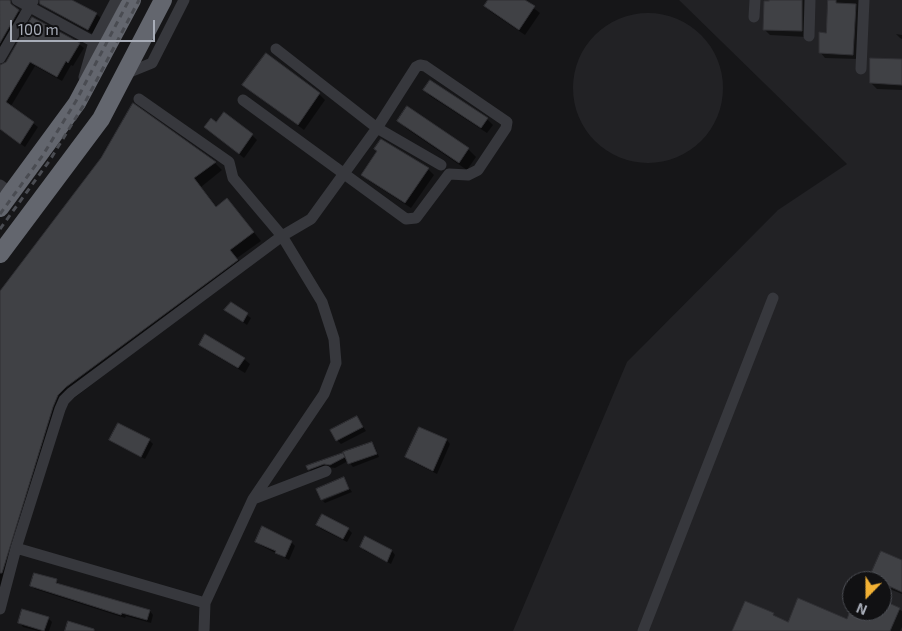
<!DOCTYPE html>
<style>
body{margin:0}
#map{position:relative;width:902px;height:631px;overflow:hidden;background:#161618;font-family:"Exo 2",sans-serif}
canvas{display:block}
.north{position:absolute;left:842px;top:571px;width:50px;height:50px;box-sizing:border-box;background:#111113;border:1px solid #4d4f55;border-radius:50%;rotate:202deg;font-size:14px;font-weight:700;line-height:20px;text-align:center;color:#a8adb8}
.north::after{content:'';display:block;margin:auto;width:18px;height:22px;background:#f2b134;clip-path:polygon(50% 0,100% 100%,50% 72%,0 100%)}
.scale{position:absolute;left:10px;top:20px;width:145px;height:22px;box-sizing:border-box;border:2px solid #a8adb8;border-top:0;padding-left:6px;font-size:15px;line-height:18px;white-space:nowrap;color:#a8adb8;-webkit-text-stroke:4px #111113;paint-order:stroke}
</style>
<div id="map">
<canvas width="902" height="631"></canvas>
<div class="north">N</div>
<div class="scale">100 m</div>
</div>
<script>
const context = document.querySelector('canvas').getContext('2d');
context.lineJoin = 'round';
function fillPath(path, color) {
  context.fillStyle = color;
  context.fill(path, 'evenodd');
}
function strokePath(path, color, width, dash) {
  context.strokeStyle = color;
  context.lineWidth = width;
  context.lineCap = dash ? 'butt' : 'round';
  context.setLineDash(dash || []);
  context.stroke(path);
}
fillPath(new Path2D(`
 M 679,0 L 902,0 L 902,631 L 513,631 L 627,362 L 778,210 L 847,164 ZM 852,581 L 882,581 L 882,611 L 852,611 Z
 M573 88a75 75 0 1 1 150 0a75 75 0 1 1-150 0Z`), '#222225');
fillPath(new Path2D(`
 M 0,0 L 10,1 L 14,8 L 23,15 L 0,55 Z
 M 41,0 L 74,0 L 73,2 L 96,14 L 101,18 L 93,34 L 46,8 L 41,3 Z
 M 489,0 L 523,0 L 540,13 L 525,35 L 491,12 L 485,6 Z
 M 785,0 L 808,0 L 807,37 L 770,35 L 764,29 Z
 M 829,0 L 861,0 L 858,59 L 825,58 L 820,52 L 828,34 Z
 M 896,34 L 902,35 L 902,39 L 900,38 Z
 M 79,44 L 84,48 L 73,66 L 71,65 L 62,81 L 35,66 L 11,106 L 38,127 L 25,147 L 0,129 L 0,66 Z
 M 902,60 L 902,90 L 877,89 L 871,83 Z
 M 243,85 L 319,94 L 325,100 L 304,130 Z
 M 424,90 L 487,119 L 493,125 L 487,133 L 430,96 Z
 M 399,121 L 468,149 L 476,157 L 467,170 L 407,129 Z
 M 217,124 L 252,135 L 257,140 L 244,158 L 211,132 Z
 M 381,140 L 428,169 L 434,175 L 411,208 L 369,181 L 363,175 L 378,152 L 375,149 Z
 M 215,163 L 222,170 L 201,187 L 217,207 L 227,199 L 261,241 L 237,258 L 245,268 L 65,405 L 0,609 L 0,293 Z
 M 231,304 L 251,318 L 247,325 L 226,310 Z
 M 200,344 L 244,359 L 250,364 L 245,373 L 206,350 Z
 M 357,418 L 366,431 L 341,444 L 337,440 Z
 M 119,425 L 149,440 L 153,444 L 145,459 L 114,443 L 111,440 Z
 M 420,429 L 447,440 L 450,444 L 437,474 L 411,461 L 407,457 Z
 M 372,443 L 375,447 L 379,457 L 353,467 L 348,461 L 335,468 L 328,467 L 313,473 L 309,469 L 343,454 L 347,458 Z
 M 350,489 L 352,492 L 325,503 L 323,501 Z
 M 317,525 L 348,529 L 352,533 L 347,542 L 321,529 Z
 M 263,528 L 291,542 L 295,546 L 289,560 L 260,545 L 257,541 Z
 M 366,538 L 392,551 L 395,555 L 391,564 L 365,551 L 361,547 Z
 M 902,562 L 902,594 L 882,586 L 882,581 L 874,581 L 871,577 Z
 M 56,580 L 59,585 L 150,611 L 153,615 L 151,623 L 126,616 L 125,618 L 35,589 L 31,586 Z
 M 882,601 L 902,611 L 902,627 L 900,631 L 733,631 L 746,602 L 773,614 L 778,619 L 788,623 L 848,620 L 852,610 L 882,611 Z
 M 48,618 L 52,622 L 49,631 L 38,631 L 23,627 L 20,623 Z`), '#0007');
const building = new Path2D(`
 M 0,0 L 10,0 L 11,4 L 19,10 L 0,43 Z
 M 40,0 L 72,0 L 97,13 L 88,30 L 40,4 Z
 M 488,0 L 525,0 L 535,6 L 519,30 L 484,6 Z
 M 769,0 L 802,0 L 802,31 L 763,30 L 764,1 L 769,1 Z
 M 828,0 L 836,0 L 836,3 L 856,4 L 853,55 L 819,53 L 819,32 L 826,33 Z
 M 32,17 L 80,43 L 68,63 L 66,61 L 57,77 L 30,62 L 6,102 L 34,122 L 20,144 L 0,129 L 0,65 L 6,62 Z
 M 266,53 L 320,93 L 298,125 L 242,85 Z
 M 870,58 L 902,59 L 902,85 L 870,83 Z
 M 430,80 L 488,118 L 481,128 L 423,90 Z
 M 133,103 L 216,162 L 194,178 L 216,207 L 227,198 L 254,232 L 230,250 L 238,260 L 66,387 L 58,395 L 53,407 L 2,573 L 0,573 L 0,291 L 101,158 Z
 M 407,106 L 469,148 L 459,163 L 397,121 Z
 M 224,112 L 253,134 L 239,154 L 204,127 L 211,118 L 216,122 Z
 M 381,139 L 429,168 L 405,203 L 361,175 L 377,151 L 374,149 Z
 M 231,302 L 248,313 L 243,322 L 224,310 Z
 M 205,334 L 245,358 L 238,368 L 199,345 Z
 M 357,416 L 363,427 L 336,441 L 330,430 Z
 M 118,423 L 150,439 L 141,457 L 109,440 Z
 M 419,427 L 447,439 L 433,471 L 405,457 Z
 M 372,442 L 377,454 L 348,464 L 343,452 Z
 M 343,453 L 345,457 L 330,465 L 324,464 L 308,470 L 306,466 Z
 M 344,477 L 349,489 L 321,500 L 316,489 Z
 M 322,514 L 349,528 L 343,539 L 316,525 Z
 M 262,526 L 292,541 L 285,557 L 275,553 L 276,551 L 255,542 Z
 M 365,536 L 392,550 L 387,562 L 360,547 Z
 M 881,551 L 902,560 L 902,592 L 882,583 L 882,581 L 877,581 L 869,578 Z
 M 34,573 L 57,579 L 56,583 L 150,610 L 147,620 L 122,613 L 121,615 L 30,586 Z
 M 798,598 L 847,619 L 850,611 L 882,611 L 882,600 L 900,608 L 890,631 L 732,631 L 745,601 L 774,613 L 773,615 L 788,622 Z
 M 22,609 L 49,617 L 44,631 L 18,623 Z
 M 68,621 L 94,629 L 94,631 L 65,631 Z`);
fillPath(building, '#404145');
strokePath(building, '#303034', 1);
strokePath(new Path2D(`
 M 17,0 L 94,42
 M 754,17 L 755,0
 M 809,36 L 810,0
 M 276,49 L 377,128 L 441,165
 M 0,58 L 33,1
 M 861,69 L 864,0
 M 125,74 L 152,63 L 184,0
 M 84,77 L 94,42 L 116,0
 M 139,99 L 229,162 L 233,178 L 282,236 L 322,302 L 334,339 L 336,363 L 324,394 L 253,499 L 205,603 L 204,631
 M 0,185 L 11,193
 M 253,499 L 326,471
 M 16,548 L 205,603
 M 0,609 L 16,548 L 60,409 L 64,400 L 71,393 L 282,236 L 311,219 L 377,128 L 416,67 L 420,65 L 425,66 L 507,122 L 506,128 L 478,170 L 468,175 L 449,174 L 416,218 L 406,219 L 243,100
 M 643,631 L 773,298`), '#37383d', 11);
strokePath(new Path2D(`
 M 0,208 L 77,103 L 132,0
 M 0,254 L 101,119 L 163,0`), '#63666e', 18);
strokePath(new Path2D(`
 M 0,214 L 43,155 L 76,101 L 129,0
 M 0,229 L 50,160 L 83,106 L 139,0`), '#4a4c52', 3, [6, 5]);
</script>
